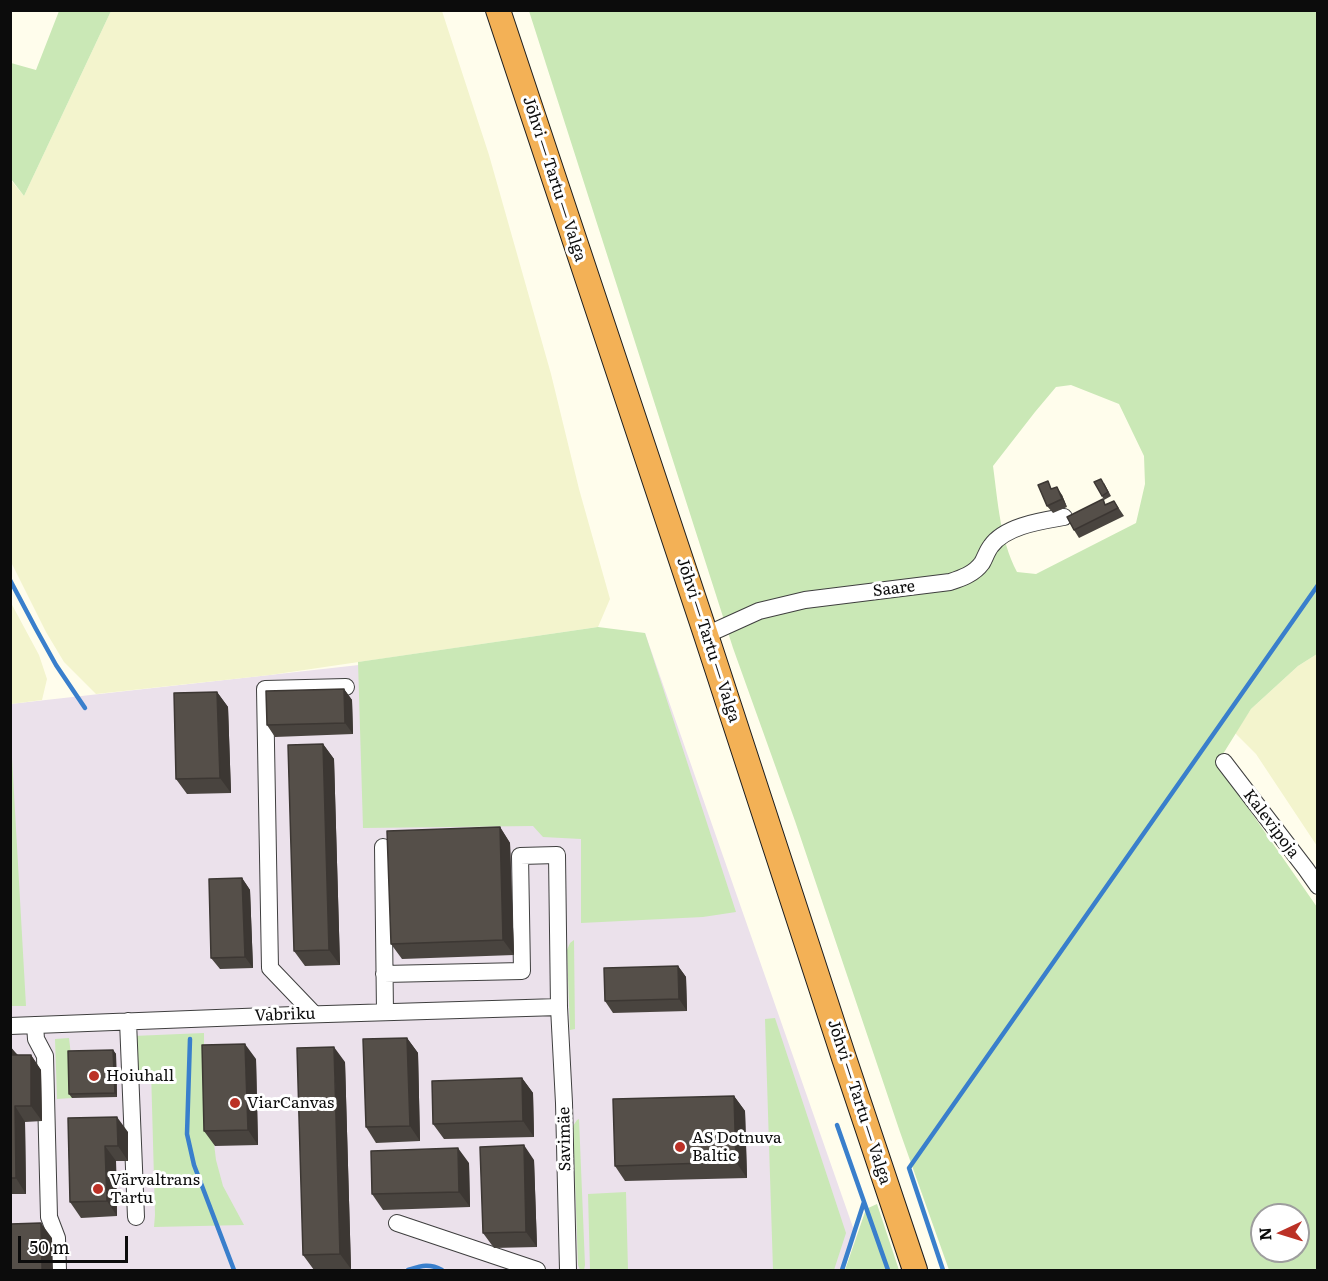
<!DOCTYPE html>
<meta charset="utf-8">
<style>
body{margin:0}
#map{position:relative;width:1328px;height:1281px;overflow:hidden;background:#fffdec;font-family:Literata,serif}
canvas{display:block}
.frame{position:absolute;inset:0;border:12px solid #0c0c0c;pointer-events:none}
.north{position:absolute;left:1250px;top:1203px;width:60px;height:60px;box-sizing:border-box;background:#fff;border:2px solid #9e9e9e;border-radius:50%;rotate:266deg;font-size:16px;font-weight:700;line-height:24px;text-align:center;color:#0c0c0c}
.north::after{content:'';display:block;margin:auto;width:21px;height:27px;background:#bb3126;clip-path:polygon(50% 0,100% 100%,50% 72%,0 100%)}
.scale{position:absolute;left:18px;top:1236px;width:110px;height:27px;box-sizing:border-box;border:3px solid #0c0c0c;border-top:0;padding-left:8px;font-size:18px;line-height:21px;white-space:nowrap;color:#0c0c0c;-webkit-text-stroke:4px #fff;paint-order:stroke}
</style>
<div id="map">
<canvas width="1328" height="1281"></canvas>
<div class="frame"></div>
<div class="north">N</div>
<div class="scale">50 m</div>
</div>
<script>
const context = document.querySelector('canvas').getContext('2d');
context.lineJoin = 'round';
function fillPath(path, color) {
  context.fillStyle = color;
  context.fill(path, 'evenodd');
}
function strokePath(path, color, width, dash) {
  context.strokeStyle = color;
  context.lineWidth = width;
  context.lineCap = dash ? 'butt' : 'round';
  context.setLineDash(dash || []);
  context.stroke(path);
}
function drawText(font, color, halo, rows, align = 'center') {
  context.font = font + ' Literata,serif';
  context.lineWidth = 6;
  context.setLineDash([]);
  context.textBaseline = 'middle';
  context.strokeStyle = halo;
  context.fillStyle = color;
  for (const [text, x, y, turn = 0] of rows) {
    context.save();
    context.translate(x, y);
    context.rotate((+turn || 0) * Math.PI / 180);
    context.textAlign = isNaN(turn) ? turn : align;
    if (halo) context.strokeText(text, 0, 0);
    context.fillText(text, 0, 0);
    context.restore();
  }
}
fillPath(new Path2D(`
 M 645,633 L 856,1236 L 844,1270 L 11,1270 L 10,704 Z`), '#ebe1eb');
fillPath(new Path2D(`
 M 111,11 L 442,11 L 489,155 L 551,374 L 579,489 L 610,599 L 598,627 L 270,675 L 96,694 L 64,662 L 46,632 L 11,562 L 10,179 L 24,196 Z
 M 10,601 L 39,655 L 47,679 L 42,700 L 11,704 Z
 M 1317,654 L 1317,846 L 1256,754 L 1235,733 L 1251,709 L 1298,666 Z`), '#f3f4cd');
fillPath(new Path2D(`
 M 59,11 L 111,11 L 24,196 L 11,179 L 11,63 L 36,70 Z
 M 529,11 L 1317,11 L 1317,654 L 1298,666 L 1251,709 L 1218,762 L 1230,782 L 1317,907 L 1317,1270 L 949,1270 L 900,1132 L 795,821 L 733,648 ZM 1071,385 L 1119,404 L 1144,456 L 1145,484 L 1136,523 L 1036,574 L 1017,572 C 1000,539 998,503 993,466 L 1035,412 L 1056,387 ZM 1262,1215 L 1298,1215 L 1298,1251 L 1262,1251 Z
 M 598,627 L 645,633 L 736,912 L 703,917 L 581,923 L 581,839 L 543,837 L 533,826 L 363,828 L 358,662 Z
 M 11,740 L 26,1006 L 10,1006 Z
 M 574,940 L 575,1029 L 570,1030 L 567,950 L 570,943 Z
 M 775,1018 L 846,1233 L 834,1270 L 773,1270 L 765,1019 Z
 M 204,1033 L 204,1061 L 216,1160 L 223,1186 L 244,1225 L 154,1227 L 155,1215 L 151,1070 L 135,1070 L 133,1036 Z
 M 69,1038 L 71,1055 L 72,1098 L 57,1099 L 55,1039 Z
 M 579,1119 L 585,1265 L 584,1270 L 580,1270 L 578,1265 L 573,1126 L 577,1120 Z
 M 626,1192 L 628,1270 L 590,1270 L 588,1194 Z
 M 877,1204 L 899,1270 L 845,1270 L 866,1209 Z`), '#cae8b6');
strokePath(new Path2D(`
 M 10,580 L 36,629 L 56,665 L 85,708
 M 190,1039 L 187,1134 L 194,1165 L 234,1270
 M 837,1125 L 888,1270
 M 408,1270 C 421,1266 429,1263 442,1270
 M 842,1270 L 864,1202
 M 943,1270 L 909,1168 L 1318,585`), '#397fcc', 4.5);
const minor = new Path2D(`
 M 706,635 L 759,611 L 805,600 L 950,582 C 962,578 974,574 982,563 C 985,558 987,551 991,546 C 1005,526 1041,521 1064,517
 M 1224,762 L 1306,869 L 1318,886
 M 383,847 L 385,1012
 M 384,974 L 522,971 L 520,856 L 557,855 L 559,1007 L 564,1103 L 568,1270
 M 314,1014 L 270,968 L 265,689 L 346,687
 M 128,1021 L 136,1217
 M 35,1025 L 36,1039 L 45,1056 L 49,1217 L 57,1238 L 58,1270
 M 10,1026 L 294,1015 L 559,1007
 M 397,1223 L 537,1270`);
const highway = new Path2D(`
 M 498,10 L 706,635 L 844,1058 L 915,1270`);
strokePath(minor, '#3f3f3f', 18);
strokePath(highway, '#1d1d1d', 26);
strokePath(minor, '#fff', 16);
strokePath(highway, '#f3b156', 24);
fillPath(new Path2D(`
 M 1104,483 L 1111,496 L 1104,500 L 1102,496 Z
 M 1053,488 L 1062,495 L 1067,507 L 1053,513 L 1047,506 Z
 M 1114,501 L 1124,516 L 1079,538 L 1074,530 L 1106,504 Z
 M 344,689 L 352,700 L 353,734 L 275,737 L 267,725 Z
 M 217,692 L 228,707 L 231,793 L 187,794 L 176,779 Z
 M 323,744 L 334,759 L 340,965 L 305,966 L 294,951 Z
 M 500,827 L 510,843 L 514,955 L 402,959 L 391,944 Z
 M 242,878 L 250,890 L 253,968 L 220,969 L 211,958 Z
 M 678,966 L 686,977 L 687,1011 L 613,1013 L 605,1001 Z
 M 407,1038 L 418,1053 L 420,1141 L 376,1143 L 366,1127 Z
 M 10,1047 L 18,1055 L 31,1055 L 41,1070 L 42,1121 L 25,1122 L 26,1194 L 10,1194 Z
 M 113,1050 L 116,1054 L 117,1097 L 72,1098 L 69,1094 Z
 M 256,1059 L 258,1145 L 215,1146 L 204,1131 Z
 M 345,1062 L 351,1269 L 314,1270 L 303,1255 Z
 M 522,1078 L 533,1093 L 534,1137 L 444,1139 L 433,1124 Z
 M 734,1096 L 745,1111 L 747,1178 L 625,1181 L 615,1166 Z
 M 68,1118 L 128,1132 L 128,1161 L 116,1161 L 117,1216 L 81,1218 L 70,1202 Z
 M 534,1160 L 537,1247 L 494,1248 L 483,1233 Z
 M 469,1163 L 470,1207 L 383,1210 L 372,1194 Z`), '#49443f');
fillPath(new Path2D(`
 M 1057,487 L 1062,495 L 1067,507 L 1062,499 Z
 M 344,689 L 352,700 L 353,734 L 345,723 Z
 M 217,692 L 228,707 L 231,793 L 220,778 Z
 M 323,744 L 334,759 L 340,965 L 329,950 Z
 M 500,827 L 510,843 L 514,955 L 503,940 Z
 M 242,878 L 250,890 L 253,968 L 245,957 Z
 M 678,966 L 686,977 L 687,1011 L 679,999 Z
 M 407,1038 L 418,1053 L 420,1141 L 410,1126 Z
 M 245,1044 L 256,1059 L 258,1145 L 248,1130 Z
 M 11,1047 L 22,1062 L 12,1055 Z
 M 334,1047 L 345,1062 L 351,1269 L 340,1254 Z
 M 113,1050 L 116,1054 L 117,1097 L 115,1093 Z
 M 31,1055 L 41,1070 L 42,1121 L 31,1106 Z
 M 522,1078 L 533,1093 L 534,1137 L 523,1121 Z
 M 734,1096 L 745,1111 L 747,1178 L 736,1162 Z
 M 15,1106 L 25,1122 L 26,1194 L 16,1178 Z
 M 117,1117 L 128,1132 L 128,1161 L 118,1146 Z
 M 524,1145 L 534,1160 L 537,1247 L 526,1232 Z
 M 105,1146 L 116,1161 L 117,1216 L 107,1201 Z
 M 458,1148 L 469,1163 L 470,1207 L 459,1192 Z
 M 41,1223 L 52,1238 L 53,1270 L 42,1270 Z`), '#3c3733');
const building = new Path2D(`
 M 1101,479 L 1108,492 L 1102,496 L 1094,482 Z
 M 1048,481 L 1051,489 L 1057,487 L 1062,499 L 1047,506 L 1038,485 Z
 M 1103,499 L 1105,505 L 1114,501 L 1118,508 L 1074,530 L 1067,517 Z
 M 344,689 L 345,723 L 267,725 L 266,691 Z
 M 217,692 L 220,778 L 176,779 L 174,693 Z
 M 323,744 L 329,950 L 294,951 L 288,745 Z
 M 500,827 L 503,940 L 391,944 L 387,831 Z
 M 242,878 L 245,957 L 211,958 L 209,879 Z
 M 678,966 L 679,999 L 605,1001 L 604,968 Z
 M 407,1038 L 410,1126 L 366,1127 L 363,1039 Z
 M 245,1044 L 248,1130 L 204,1131 L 202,1045 Z
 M 10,1047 L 11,1047 L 12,1055 L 31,1055 L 31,1106 L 15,1106 L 16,1178 L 10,1178 Z
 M 334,1047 L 340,1254 L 303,1255 L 297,1048 Z
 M 113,1050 L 115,1093 L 69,1094 L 68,1051 Z
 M 522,1078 L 523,1121 L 433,1124 L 432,1081 Z
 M 734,1096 L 736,1162 L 615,1166 L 613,1099 Z
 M 117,1117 L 118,1146 L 105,1146 L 107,1201 L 70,1202 L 68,1118 Z
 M 524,1145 L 526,1232 L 483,1233 L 480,1147 Z
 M 458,1148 L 459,1192 L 372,1194 L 371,1151 Z
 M 41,1223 L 42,1270 L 10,1270 L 10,1224 Z`);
fillPath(building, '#554f49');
strokePath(building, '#3c3733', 1.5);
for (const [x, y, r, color] of [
 [94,1076,6,"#bb3126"],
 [235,1103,6,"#bb3126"],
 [680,1147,6,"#bb3126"],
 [98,1189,6,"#bb3126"]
]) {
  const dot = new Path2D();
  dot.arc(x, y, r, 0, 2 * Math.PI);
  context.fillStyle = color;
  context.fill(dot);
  strokePath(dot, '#fff', 2);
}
drawText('16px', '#0c0c0c', '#fff', [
 ["Jõhvi — Tartu — Valga",554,179,72],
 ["Saare",894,589,-7],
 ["Jõhvi — Tartu — Valga",708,640,72],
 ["Kalevipoja",1271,824,53],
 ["Vabriku",285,1015,-2],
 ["Jõhvi — Tartu — Valga",859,1102,72],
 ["Savimäe",565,1139,-91]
]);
drawText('16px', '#0c0c0c', '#fff', [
 ["Hoiuhall",106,1076],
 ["ViarCanvas",247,1103],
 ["AS Dotnuva",692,1138],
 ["Baltic",692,1156],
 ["Värvaltrans",110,1180],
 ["Tartu",110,1198]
], 'left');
</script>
